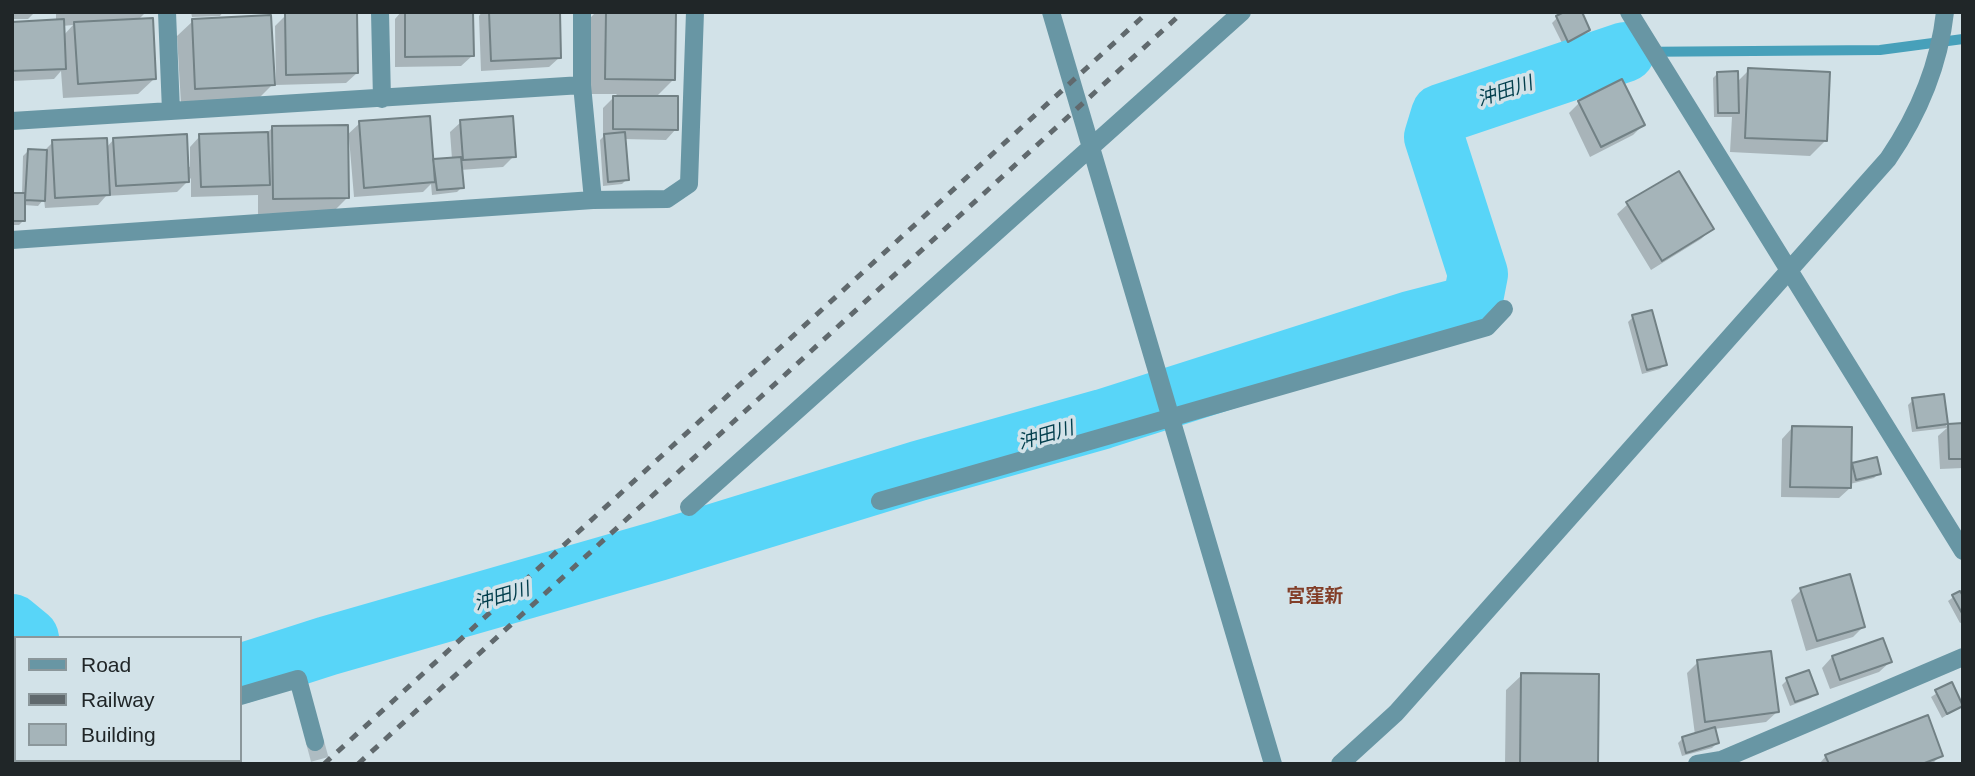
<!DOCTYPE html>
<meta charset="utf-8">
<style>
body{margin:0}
#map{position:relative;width:1975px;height:776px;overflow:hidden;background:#d2e2e8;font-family:Arial,sans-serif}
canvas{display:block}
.frame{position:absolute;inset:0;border:14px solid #202628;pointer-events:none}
.legend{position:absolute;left:14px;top:636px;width:228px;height:126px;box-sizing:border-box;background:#d2e2e8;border:2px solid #8b979b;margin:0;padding:9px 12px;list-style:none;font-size:21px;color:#202628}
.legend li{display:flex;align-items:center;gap:14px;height:35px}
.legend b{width:35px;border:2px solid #8b979b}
</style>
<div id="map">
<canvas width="1975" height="776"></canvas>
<div class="frame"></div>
<ul class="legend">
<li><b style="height:9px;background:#6896a4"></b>Road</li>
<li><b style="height:9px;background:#60696d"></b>Railway</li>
<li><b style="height:19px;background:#a5b4b9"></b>Building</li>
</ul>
</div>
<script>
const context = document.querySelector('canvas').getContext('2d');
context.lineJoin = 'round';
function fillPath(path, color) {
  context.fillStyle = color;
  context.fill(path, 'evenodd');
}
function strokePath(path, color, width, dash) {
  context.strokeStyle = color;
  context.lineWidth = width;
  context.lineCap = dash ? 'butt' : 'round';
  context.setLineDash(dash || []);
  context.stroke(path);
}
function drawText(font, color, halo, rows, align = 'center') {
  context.font = font + ' Arial,"Noto Sans JP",sans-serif';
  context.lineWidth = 7;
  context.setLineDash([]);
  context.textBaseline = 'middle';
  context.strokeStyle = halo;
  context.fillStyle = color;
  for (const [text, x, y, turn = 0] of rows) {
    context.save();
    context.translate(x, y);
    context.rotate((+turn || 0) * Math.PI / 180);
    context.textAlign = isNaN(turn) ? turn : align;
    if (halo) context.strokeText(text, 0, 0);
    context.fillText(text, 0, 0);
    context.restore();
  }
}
fillPath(new Path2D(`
 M 12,12 L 35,12 L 28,19 L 12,19 Z
 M 56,12 L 146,12 L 138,20 L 154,79 L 138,94 L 63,98 L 61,71 L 54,79 L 12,81 L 12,24 L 56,22 ZM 73,25 L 63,36 L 62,26 Z
 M 191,12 L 223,12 L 220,16 L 192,17 Z
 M 401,12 L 472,12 L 472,56 L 461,66 L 395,67 L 395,19 Z
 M 482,12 L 558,12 L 560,57 L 549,67 L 481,71 L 479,16 Z
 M 596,12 L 674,12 L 674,79 L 655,98 L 676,129 L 666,140 L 624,139 L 627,179 L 622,184 L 603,186 L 600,140 L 603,137 L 603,108 L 617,94 L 590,94 L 591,17 Z
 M 286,15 L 357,73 L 346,83 L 276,85 L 275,26 Z
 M 1557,18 L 1588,30 L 1563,45 L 1552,23 Z
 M 193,21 L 273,84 L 258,99 L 181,104 L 177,36 Z
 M 1749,70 L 1825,141 L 1810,156 L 1730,152 L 1732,117 L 1714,117 L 1713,78 L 1718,73 L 1736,83 Z
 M 1579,103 L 1643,125 L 1633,135 L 1590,157 L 1569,113 Z
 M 461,122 L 514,156 L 503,167 L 460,170 L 462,187 L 457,192 L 432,195 L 431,184 L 423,192 L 354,197 L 349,138 L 346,138 L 348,197 L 332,213 L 258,214 L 258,195 L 191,197 L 191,178 L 177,192 L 106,196 L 98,205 L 45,208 L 44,199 L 38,206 L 24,205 L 24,220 L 19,225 L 12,225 L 12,195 L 22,195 L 23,156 L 28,151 L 44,151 L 53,142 L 106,148 L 114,139 L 190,167 L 190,147 L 200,136 L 267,133 L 272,128 L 346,136 L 360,123 L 432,161 L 452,159 L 450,132 Z
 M 1628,204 L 1712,229 L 1701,239 L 1651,270 L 1617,214 Z
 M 1633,317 L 1665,364 L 1660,369 L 1642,374 L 1628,322 Z
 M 1942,396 L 1946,426 L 1963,425 L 1963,468 L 1940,469 L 1938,436 L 1947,428 L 1912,432 L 1908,405 L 1913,400 Z
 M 1792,428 L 1850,467 L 1853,464 L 1879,473 L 1874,478 L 1850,484 L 1850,488 L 1839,498 L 1781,497 L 1782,439 Z
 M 1801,590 L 1863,627 L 1853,637 L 1806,651 L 1791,600 Z
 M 1959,593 L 1963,599 L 1963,622 L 1960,623 L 1948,601 Z
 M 1832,657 L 1890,662 L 1879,672 L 1830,689 L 1822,668 Z
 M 1698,662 L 1777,712 L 1766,722 L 1714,729 L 1717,743 L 1712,748 L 1682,756 L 1678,743 L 1683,738 L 1695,735 L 1687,673 Z
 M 1522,675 L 1596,764 L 1505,764 L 1506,690 Z
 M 1787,680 L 1815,693 L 1811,698 L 1790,706 L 1782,685 Z
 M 1951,684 L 1962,705 L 1942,718 L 1931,697 Z
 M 1941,755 L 1932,764 L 1819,764 L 1826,756 Z`), '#0003');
strokePath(new Path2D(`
 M 1625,52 L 1880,50 L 1963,39`), '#47a0ba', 10);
strokePath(new Path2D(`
 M 12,624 L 29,638
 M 240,674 L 327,646 L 658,551 L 918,471 L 1103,419 L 1410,321 L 1472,305 L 1478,274 L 1434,137 L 1441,114 L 1625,52`), '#58d5f8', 60);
const building = new Path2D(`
 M 357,12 L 358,73 L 286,75 L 285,13 Z
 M 405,12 L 473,12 L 474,56 L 405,57 Z
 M 489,12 L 560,12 L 561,58 L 491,61 Z
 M 606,12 L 676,12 L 675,80 L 605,79 Z
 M 1564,12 L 1582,12 L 1590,30 L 1568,42 L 1556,16 Z
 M 271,15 L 275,85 L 195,89 L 192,19 Z
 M 153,18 L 156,79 L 78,84 L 74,22 Z
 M 64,19 L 66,69 L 12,71 L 12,22 Z
 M 1748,68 L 1830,72 L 1827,141 L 1745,138 Z
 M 1738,71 L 1739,113 L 1718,113 L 1717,72 Z
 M 1622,79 L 1645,125 L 1601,147 L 1578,101 Z
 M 613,96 L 678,96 L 678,130 L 613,129 Z
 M 430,116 L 435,182 L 364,188 L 359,121 Z
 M 513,116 L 516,157 L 463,160 L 460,120 Z
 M 348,125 L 349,198 L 273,199 L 272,126 Z
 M 268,132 L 270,185 L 201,187 L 199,134 Z
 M 625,132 L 629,180 L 608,182 L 604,134 Z
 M 187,134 L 189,182 L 116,186 L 113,138 Z
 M 107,138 L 110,195 L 55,198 L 52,140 Z
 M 28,149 L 47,150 L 45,201 L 25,200 Z
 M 461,157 L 464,188 L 437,190 L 433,159 Z
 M 1679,171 L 1714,229 L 1662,261 L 1626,202 Z
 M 12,193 L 25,193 L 25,221 L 12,221 Z
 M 1652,310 L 1667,365 L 1647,370 L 1632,315 Z
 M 1944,394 L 1948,424 L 1917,428 L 1912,398 Z
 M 1963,423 L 1963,459 L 1949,459 L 1948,424 Z
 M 1792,426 L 1852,427 L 1851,488 L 1790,487 Z
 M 1877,457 L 1881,474 L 1856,480 L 1852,463 Z
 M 1850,574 L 1865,627 L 1817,641 L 1800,588 Z
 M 1960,591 L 1963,596 L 1963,615 L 1952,595 Z
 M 1883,638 L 1892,662 L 1840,680 L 1832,656 Z
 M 1771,651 L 1779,712 L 1705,722 L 1697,660 Z
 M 1809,670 L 1818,694 L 1795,702 L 1786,678 Z
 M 1521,673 L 1599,674 L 1598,764 L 1520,764 Z
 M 1952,682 L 1963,706 L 1947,714 L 1935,690 Z
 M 1928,715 L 1943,756 L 1922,764 L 1829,764 L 1825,755 Z
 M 1715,727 L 1719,743 L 1686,753 L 1682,737 Z`);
fillPath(building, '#a5b4b9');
strokePath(building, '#728185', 2);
strokePath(new Path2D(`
 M 315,742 L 321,764`), '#aebcc2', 18, [18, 9]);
strokePath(new Path2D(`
 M 167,12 L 171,111
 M 380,12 L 382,99
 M 582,12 L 582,85 L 593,200 L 667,199 L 689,184 L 695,12
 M 1051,12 L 1273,764
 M 12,121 L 582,85
 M 12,240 L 593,200
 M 880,501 L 1487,327 L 1504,309
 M 689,507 L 1242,12
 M 12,654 L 16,656
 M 240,696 L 298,679 L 315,742
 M 1697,764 L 1721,760 L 1963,657`), '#6896a4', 18);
strokePath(new Path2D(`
 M 1629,12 L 1963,551
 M 1340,764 L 1396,713 L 1888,159 C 1918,115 1939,66 1945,12`), '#6896a4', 18);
strokePath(new Path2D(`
 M 324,764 L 1148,12
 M 358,764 L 1183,12`), '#60696d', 5, [9, 9]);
drawText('italic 19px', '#023e4c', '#d2e2e8', [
 ["沖田川",1505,92,-18],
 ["沖田川",1046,436,-16],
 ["沖田川",502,597,-16]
]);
drawText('bold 19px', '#823e28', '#d2e2e8', [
 ["宮窪新",1315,597]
]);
</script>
